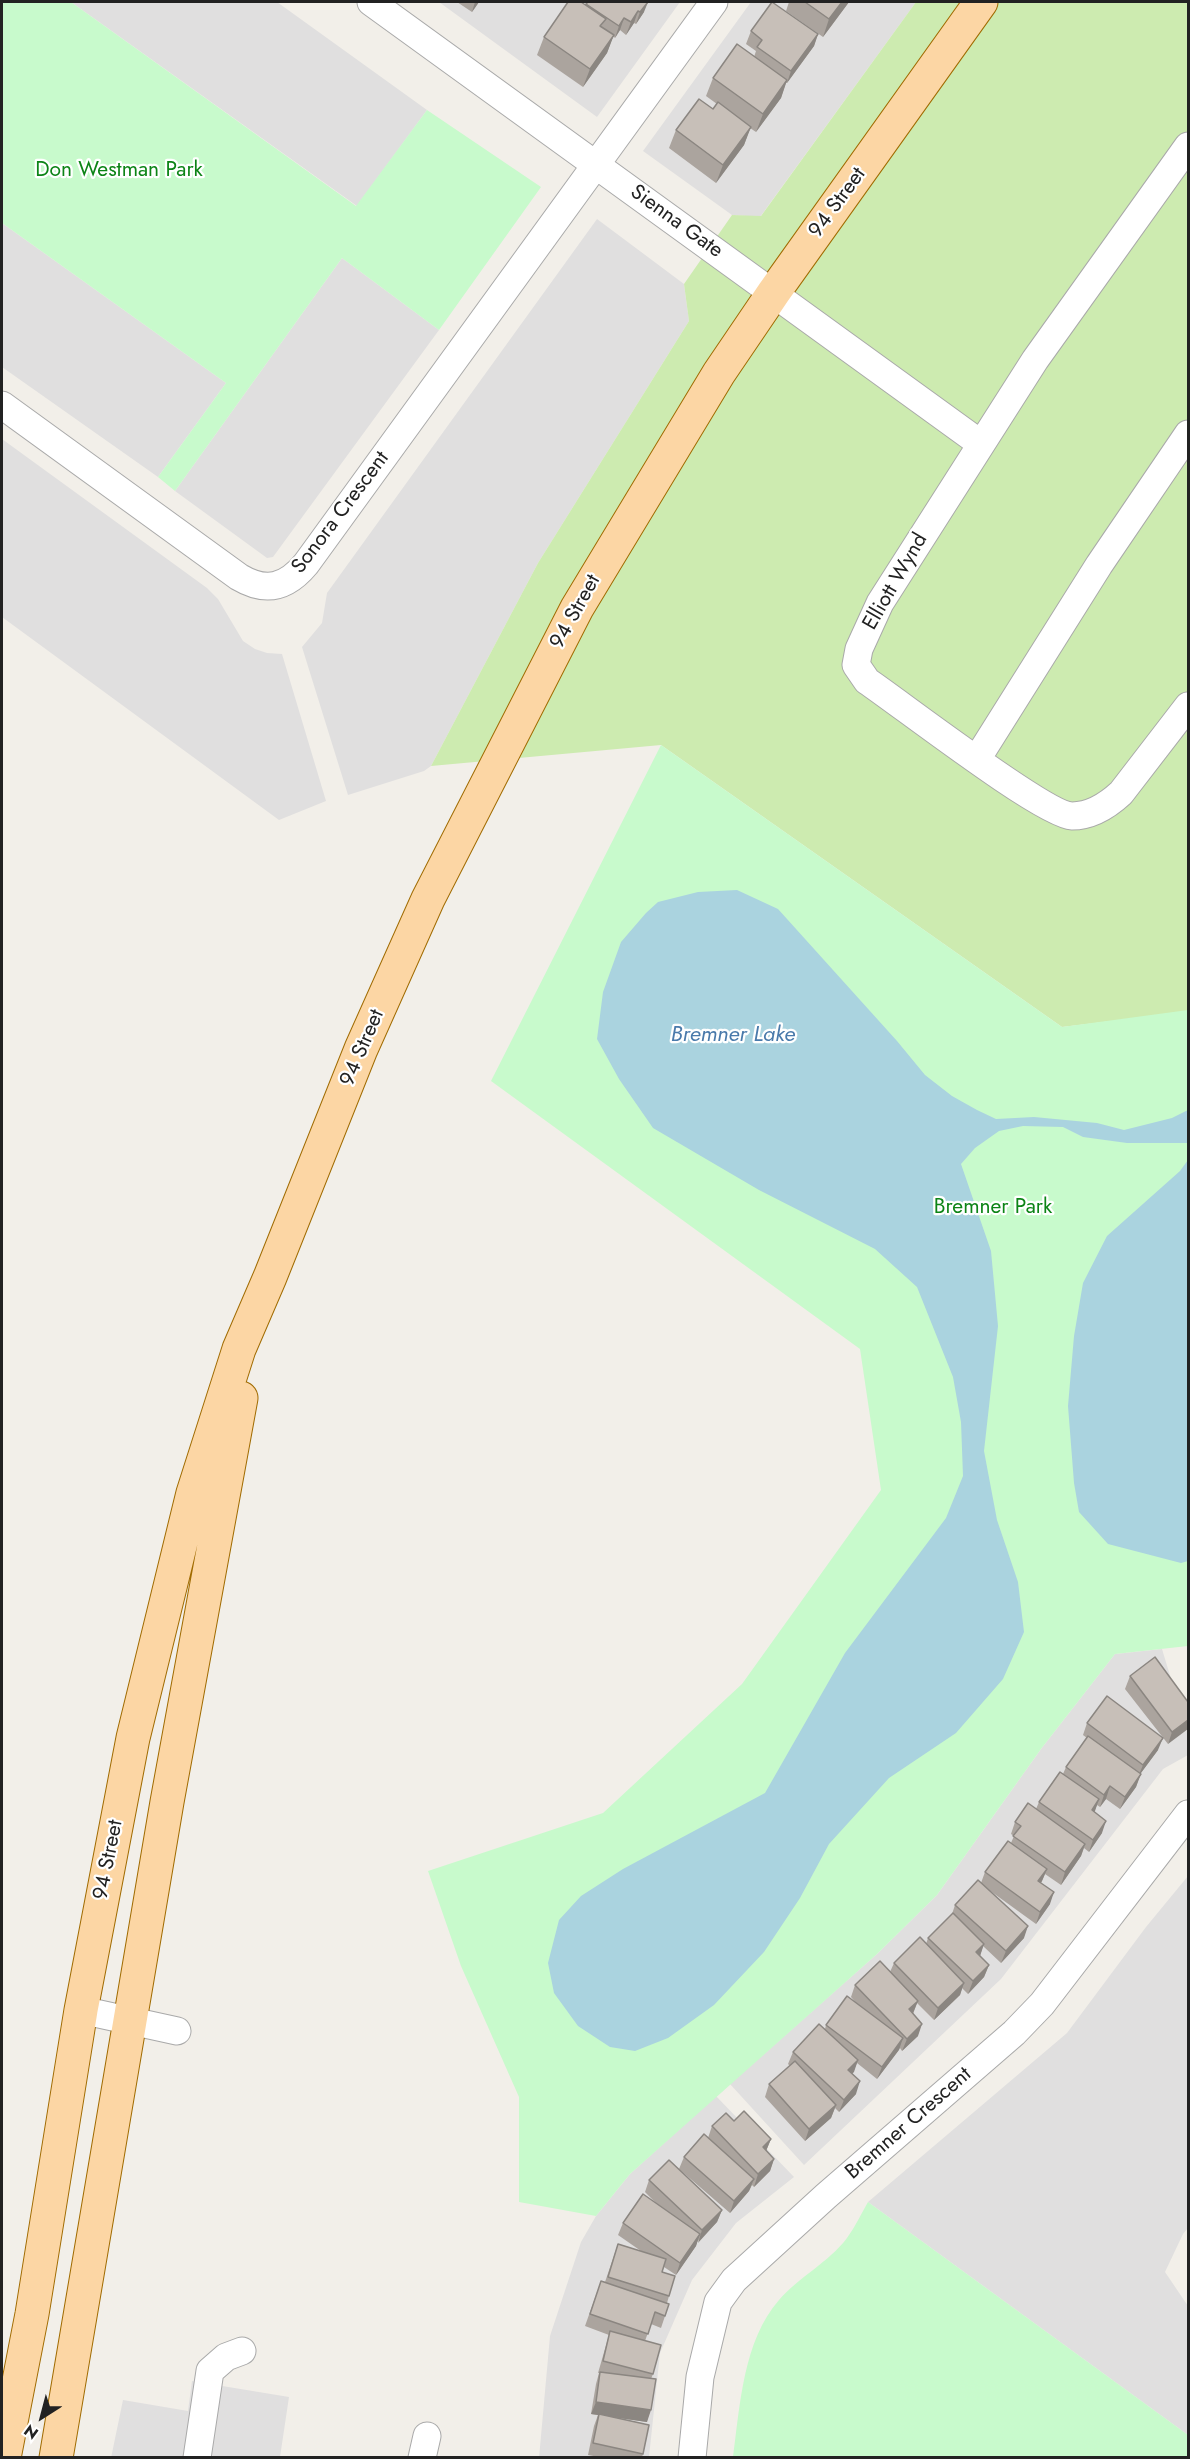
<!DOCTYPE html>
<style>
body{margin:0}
#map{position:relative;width:1190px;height:2459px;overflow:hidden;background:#f2efe9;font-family:Jost,sans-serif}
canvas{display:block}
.frame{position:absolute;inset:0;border:3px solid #222;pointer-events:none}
.north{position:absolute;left:12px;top:2387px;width:60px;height:60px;-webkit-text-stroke:4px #fff;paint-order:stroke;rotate:216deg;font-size:16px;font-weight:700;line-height:24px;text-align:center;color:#222}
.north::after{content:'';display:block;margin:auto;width:21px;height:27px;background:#222;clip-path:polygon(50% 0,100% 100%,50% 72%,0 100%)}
</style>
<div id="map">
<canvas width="1190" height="2459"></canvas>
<div class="frame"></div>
<div class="north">N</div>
</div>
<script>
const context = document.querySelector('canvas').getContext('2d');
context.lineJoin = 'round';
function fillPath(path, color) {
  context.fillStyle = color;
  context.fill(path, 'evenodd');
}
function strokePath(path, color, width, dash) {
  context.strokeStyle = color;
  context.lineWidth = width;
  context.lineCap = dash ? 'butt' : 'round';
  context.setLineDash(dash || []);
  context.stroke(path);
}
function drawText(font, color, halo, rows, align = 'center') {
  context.font = font + ' Jost,sans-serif';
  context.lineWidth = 4.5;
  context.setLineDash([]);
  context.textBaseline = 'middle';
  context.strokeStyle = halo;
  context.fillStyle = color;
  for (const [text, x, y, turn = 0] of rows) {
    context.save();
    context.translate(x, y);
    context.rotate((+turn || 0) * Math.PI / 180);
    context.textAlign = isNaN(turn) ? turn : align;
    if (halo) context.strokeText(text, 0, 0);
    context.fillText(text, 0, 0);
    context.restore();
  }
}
fillPath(new Path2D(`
 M 71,2 L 277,2 L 427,110 L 357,206 Z
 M 439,2 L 680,2 L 597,117 Z
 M 751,2 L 916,2 L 760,217 L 732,215 L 643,151 Z
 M 597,219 L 684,284 L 689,321 L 538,563 L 431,766 L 424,771 L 348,795 L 302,647 L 322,623 L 327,593 Z
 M 2,223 L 226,383 L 158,477 L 2,367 Z
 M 342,258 L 439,330 L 273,557 L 267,558 L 175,491 Z
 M 2,439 L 207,588 L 218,599 L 243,641 L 255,649 L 267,653 L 282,654 L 326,801 L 279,820 L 2,617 Z
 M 1162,1649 L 1188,1735 L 1188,1755 L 1163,1769 L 1001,1979 L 804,2165 L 730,2084 L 877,1954 L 937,1895 L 1041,1749 L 1115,1654 Z
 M 1188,1876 L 1188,2228 L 1183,2234 L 1165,2272 L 1188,2306 L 1188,2435 L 868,2202 L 1067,2033 L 1146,1927 Z
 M 716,2096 L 794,2177 L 736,2223 L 692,2280 L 660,2353 L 649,2457 L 539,2458 L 550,2336 L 581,2242 L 596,2216 L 630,2174 Z
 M 192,2381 L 289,2397 L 280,2457 L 111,2458 L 123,2400 L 188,2411 Z`), '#e0dfdf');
fillPath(new Path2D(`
 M 916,2 L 1188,2 L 1187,1012 L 1062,1027 L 661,745 L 431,766 L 538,563 L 689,321 L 684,284 L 732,215 L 761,216 Z`), '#cdebb0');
fillPath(new Path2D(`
 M 2,2 L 71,2 L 356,206 L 427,110 L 541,187 L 439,330 L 342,258 L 175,491 L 158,477 L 226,383 L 2,223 Z
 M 661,745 L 1062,1027 L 1188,1010 L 1188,1646 L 1115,1654 L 1041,1749 L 937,1895 L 877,1954 L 630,2174 L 596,2216 L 519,2202 L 519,2097 L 461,1966 L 428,1871 L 603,1813 L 742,1684 L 881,1490 L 860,1349 L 491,1081 Z
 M 868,2202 L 1188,2435 L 1188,2457 L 733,2457 C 740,2406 743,2341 779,2300 C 799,2277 829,2262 847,2238 C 855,2227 861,2214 868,2202 Z`), '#c8facc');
fillPath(new Path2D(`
 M 737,890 L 778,909 L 897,1041 L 925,1075 L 952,1096 L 977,1110 L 996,1119 L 1034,1117 L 1097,1123 L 1124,1130 L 1172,1118 L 1188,1110 L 1188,1143 L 1127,1143 L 1083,1137 L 1063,1127 L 1023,1126 L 999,1131 L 975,1148 L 961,1164 L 991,1251 L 998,1326 L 984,1451 L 997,1520 L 1018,1582 L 1024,1632 L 1003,1679 L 956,1733 L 889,1778 L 829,1844 L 800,1898 L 764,1952 L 714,2005 L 668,2038 L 635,2051 L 610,2047 L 578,2026 L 554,1993 L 548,1963 L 559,1920 L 581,1896 L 623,1869 L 765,1793 L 845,1653 L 946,1518 L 963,1476 L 961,1422 L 953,1377 L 917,1287 L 875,1249 L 759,1190 L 653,1128 L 619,1079 L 597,1039 L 603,992 L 621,942 L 646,913 L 658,902 L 698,892 Z
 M 1188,1160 L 1188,1561 L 1181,1563 L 1108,1544 L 1079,1512 L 1074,1483 L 1068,1406 L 1074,1336 L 1083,1283 L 1107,1236 L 1180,1171 Z`), '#aad3df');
const minor = new Path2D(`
 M 371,2 L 981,444
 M 1188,146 L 1035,360 L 880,603 L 859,649 L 856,665 L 867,681 C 901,704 1044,815 1072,816 C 1091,816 1108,805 1121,793 L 1188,706
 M 2,405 L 239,577 C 266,593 286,588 306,564 L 714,2
 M 977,759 L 1099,565 L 1188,434
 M 81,2010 L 177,2031
 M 197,2458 L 210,2371 L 226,2357 L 242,2351
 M 422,2458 L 427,2436
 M 692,2458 L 700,2377 L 718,2302 L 734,2280 L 826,2196 L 1014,2033 L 1042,2004 L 1188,1814`);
const major = new Path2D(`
 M 4,2458 L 32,2314 L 81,2010 L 133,1738 L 193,1493 L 239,1349 L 270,1277 L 361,1049 L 428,899 L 577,608 L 719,373 L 774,292 L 981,2
 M 56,2458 L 167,1802 L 241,1398`);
strokePath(minor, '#a9a9a9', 29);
strokePath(major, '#a06b00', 35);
strokePath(minor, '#fff', 27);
strokePath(major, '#fcd6a4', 33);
fillPath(new Path2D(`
 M 457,2 L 479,2 L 472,12 Z
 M 588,2 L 644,12 L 636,24 L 634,23 L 626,35 L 620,30 L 615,38 L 613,36 L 607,53 L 583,87 L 537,55 L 544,37 L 586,5 Z
 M 788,2 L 849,2 L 823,37 L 786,11 L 789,2 Z
 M 751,31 L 818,34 L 814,46 L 787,83 L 786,83 L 781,98 L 756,132 L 750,128 L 744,145 L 716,183 L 669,148 L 676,130 L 713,109 L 717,104 L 706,96 L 713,78 L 754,57 L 756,51 L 746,44 Z
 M 1130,1676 L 1188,1702 L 1168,1744 L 1125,1689 Z
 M 1087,1723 L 1158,1750 L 1140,1774 L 1136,1787 L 1120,1809 L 1106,1799 L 1100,1807 L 1097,1805 L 1094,1812 L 1102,1833 L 1089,1852 L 1084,1848 L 1081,1856 L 1061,1885 L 1045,1874 L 1041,1883 L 1050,1904 L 1036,1924 L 989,1890 L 1024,1938 L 1001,1963 L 983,1946 L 980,1956 L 989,1965 L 984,1977 L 968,1994 L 962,1988 L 960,1995 L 934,2020 L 917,2003 L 913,2014 L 918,2036 L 902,2051 L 900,2048 L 877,2079 L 857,2063 L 852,2074 L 856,2094 L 839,2112 L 835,2108 L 831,2118 L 805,2141 L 765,2097 L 769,2084 L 790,2066 L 788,2064 L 793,2052 L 825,2029 L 826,2025 L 857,2004 L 851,1997 L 855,1985 L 890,1972 L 894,1963 L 926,1944 L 928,1938 L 952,1914 L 955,1905 L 981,1883 L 985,1872 L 1011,1843 L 1014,1836 L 1011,1834 L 1015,1822 L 1036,1809 L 1039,1802 L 1063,1774 L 1066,1767 L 1087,1738 L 1083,1735 Z
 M 734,2121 L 771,2139 L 766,2151 L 774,2159 L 770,2171 L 754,2187 L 752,2185 L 749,2191 L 730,2213 L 679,2169 L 684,2157 L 708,2138 L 712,2126 Z
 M 649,2180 L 722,2210 L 717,2222 L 697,2242 L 696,2246 L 676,2275 L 664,2267 L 662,2272 L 669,2296 L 667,2303 L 669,2304 L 661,2328 L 651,2324 L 645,2341 L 653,2374 L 651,2379 L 647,2422 L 618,2418 L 643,2454 L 642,2457 L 599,2457 L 588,2455 L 594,2426 L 598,2415 L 591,2414 L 596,2384 L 599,2373 L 598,2373 L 609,2335 L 585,2326 L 601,2281 L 605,2282 L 618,2244 L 641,2251 L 618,2235 L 623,2223 L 658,2205 L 645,2192 Z`), '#aba49e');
fillPath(new Path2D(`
 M 475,2 L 479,2 L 472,12 Z
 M 648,2 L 644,12 L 636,24 L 640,12 Z
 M 842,2 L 849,2 L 823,37 L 829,19 Z
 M 638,11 L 634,23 L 626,35 L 631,22 Z
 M 624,18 L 620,30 L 615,38 L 619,26 Z
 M 818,34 L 814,46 L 787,83 L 791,71 Z
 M 614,35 L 607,53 L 583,87 L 590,69 Z
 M 787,80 L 781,98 L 756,132 L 763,114 Z
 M 751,127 L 744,145 L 716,183 L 723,165 Z
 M 1188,1720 L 1188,1729 L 1168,1744 L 1172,1732 Z
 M 1163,1738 L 1158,1750 L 1138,1777 L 1143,1765 Z
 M 1141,1774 L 1136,1787 L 1120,1809 L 1125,1797 Z
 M 1110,1786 L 1106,1799 L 1100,1807 L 1104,1795 Z
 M 1099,1799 L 1095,1811 L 1087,1822 L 1092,1810 Z
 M 1106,1821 L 1102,1833 L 1089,1852 L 1093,1840 Z
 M 1085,1844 L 1081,1856 L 1061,1885 L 1065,1872 Z
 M 1047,1869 L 1042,1881 L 1034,1893 L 1038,1881 Z
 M 1054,1892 L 1050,1904 L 1036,1924 L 1040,1912 Z
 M 1028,1926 L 1024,1938 L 1001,1963 L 1006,1951 Z
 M 984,1944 L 980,1956 L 976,1952 Z
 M 989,1965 L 984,1977 L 968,1994 L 973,1981 Z
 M 964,1983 L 960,1995 L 934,2020 L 938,2008 Z
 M 918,2001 L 913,2013 L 904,2022 L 909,2009 Z
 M 922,2024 L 918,2036 L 902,2051 L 907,2039 Z
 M 903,2038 L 899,2050 L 877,2079 L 882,2067 Z
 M 858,2060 L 854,2072 L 844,2082 L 848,2070 Z
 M 860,2081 L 856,2094 L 839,2112 L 844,2100 Z
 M 836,2105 L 831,2118 L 805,2141 L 809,2129 Z
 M 771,2139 L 766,2151 L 763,2147 Z
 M 774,2159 L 770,2171 L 754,2187 L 758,2174 Z
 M 754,2179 L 749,2191 L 730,2213 L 734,2201 Z
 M 722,2210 L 717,2222 L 698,2243 L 702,2230 Z
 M 700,2234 L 696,2246 L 676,2275 L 680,2263 Z
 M 596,2402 L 651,2410 L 647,2422 L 591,2414 Z`), '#8b8681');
const building = new Path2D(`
 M 568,2 L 581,2 L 606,19 L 600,26 L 614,35 L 590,69 L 544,37 Z
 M 588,2 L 648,2 L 640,12 L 638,11 L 631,22 L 624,18 L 619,26 L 586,4 Z
 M 772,2 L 818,34 L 791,71 L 757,47 L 762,40 L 751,31 Z
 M 805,2 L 842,2 L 829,19 Z
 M 737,44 L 787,80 L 763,114 L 713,78 Z
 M 699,99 L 713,109 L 718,102 L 751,127 L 723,165 L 676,130 Z
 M 1155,1657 L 1188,1702 L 1188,1720 L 1172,1732 L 1130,1676 Z
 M 1107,1696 L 1163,1738 L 1143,1765 L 1087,1723 Z
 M 1088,1736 L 1141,1774 L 1125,1797 L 1110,1786 L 1104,1795 L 1066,1767 Z
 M 1060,1772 L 1099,1799 L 1092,1810 L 1106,1821 L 1093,1840 L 1039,1802 Z
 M 1028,1803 L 1085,1844 L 1065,1872 L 1013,1836 L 1021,1826 L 1015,1822 Z
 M 1008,1841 L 1047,1869 L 1038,1881 L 1054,1892 L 1040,1912 L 985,1872 Z
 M 978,1880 L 1028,1926 L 1006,1951 L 955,1905 Z
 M 953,1913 L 984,1944 L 976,1952 L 989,1965 L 973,1981 L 928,1938 Z
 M 920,1937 L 964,1983 L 938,2008 L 894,1963 Z
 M 880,1961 L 918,2001 L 909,2009 L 922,2024 L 907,2039 L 855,1985 Z
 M 847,1996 L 903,2038 L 882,2067 L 826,2025 Z
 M 819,2024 L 858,2060 L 848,2070 L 860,2081 L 844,2100 L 793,2052 Z
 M 795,2061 L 836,2105 L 809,2129 L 769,2084 Z
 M 744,2111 L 771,2139 L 763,2147 L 774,2159 L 758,2174 L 712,2126 L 726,2113 L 734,2121 Z
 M 704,2134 L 754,2179 L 734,2201 L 684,2157 Z
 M 669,2160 L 722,2210 L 702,2230 L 649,2180 Z
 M 643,2194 L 700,2234 L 680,2263 L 623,2223 Z
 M 618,2244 L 666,2259 L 662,2272 L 675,2276 L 669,2296 L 608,2277 Z
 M 601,2281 L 669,2304 L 665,2316 L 655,2312 L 648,2334 L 590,2314 Z
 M 610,2331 L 661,2345 L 653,2374 L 603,2361 Z
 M 600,2372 L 656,2379 L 651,2410 L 596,2402 Z
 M 599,2414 L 649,2425 L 643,2454 L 593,2443 Z`);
fillPath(building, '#c7bfb8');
strokePath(building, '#8b8681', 1.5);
drawText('21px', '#0c8416', '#fff', [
 ["Don Westman Park",119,171],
 ["Bremner Park",993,1208]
]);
drawText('21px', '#222', '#fff', [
 ["94 Street",838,203,-54],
 ["Sienna Gate",676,222,36],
 ["Sonora Crescent",341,513,-53],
 ["Elliott Wynd",896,582,-60],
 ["94 Street",576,612,-61],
 ["94 Street",363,1048,-67],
 ["94 Street",109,1860,-79],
 ["Bremner Crescent",909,2124,-41]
]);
drawText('italic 22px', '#4a7aab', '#fff', [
 ["Bremner Lake",733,1036]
]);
</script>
